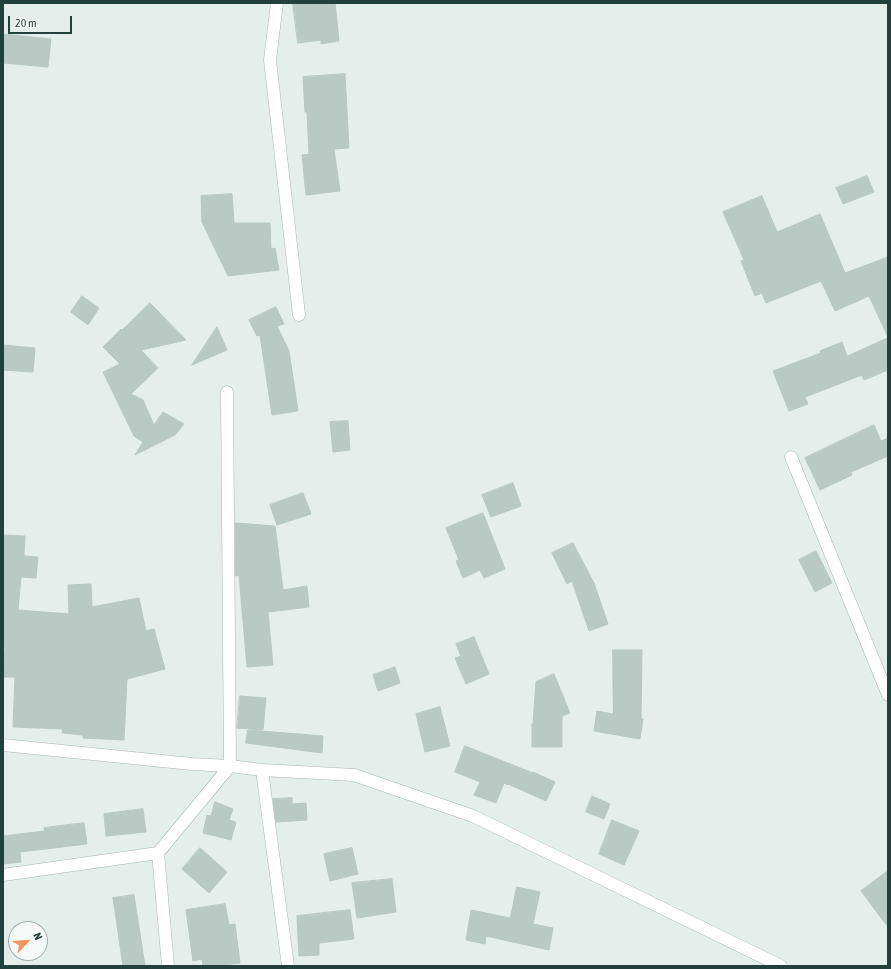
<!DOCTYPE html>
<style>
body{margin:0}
#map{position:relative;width:891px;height:969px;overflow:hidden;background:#e4eeeb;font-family:"Asap Condensed",sans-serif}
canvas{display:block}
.frame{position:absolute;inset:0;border:4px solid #23403c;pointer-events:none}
.north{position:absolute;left:8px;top:921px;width:40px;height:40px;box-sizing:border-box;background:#f5faf8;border:1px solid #a1b0ad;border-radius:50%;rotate:65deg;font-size:11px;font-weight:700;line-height:16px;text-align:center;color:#23403c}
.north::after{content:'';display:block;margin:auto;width:14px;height:18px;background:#f2945e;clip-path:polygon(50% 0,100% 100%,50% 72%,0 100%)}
.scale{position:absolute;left:8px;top:16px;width:64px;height:18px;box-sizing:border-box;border:2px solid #23403c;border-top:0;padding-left:5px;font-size:12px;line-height:14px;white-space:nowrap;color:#23403c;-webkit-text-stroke:3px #f5faf8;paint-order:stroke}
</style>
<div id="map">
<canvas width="891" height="969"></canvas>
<div class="frame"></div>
<div class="north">N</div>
<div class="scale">20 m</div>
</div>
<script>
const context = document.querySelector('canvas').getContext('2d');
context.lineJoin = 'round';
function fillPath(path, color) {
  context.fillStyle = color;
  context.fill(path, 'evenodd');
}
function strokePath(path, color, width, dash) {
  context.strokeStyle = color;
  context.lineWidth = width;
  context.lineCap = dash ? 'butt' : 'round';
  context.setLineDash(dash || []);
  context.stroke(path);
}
const building = new Path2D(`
 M 293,3 L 335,3 L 339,41 L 321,44 L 321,40 L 298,43 Z
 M 3,34 L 51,39 L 48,67 L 3,63 Z
 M 345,74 L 349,148 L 334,149 L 340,191 L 306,195 L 302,155 L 309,154 L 307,112 L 305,112 L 303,77 Z
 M 867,176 L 874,192 L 843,204 L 836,188 Z
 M 232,194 L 234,223 L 270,223 L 271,249 L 275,248 L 279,270 L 228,276 L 202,222 L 201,196 Z
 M 762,196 L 777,232 L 820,214 L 845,273 L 888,257 L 888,337 L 869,296 L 835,311 L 821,281 L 766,303 L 762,293 L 755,296 L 741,261 L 744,260 L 723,212 Z
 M 82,296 L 99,308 L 88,325 L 71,312 Z
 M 150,303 L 186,340 L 141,350 L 158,368 L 131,394 L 143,400 L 154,425 L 163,412 L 184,424 L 175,435 L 135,455 L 143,442 L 134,436 L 103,372 L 120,364 L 103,347 L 121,329 L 122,330 Z
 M 276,307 L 284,324 L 277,326 L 289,351 L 298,411 L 272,415 L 260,335 L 257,336 L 249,320 Z
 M 217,327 L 227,350 L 192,365 Z
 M 888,338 L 888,370 L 864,380 L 862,375 L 805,397 L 808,404 L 789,411 L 773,371 L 821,353 L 820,351 L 842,342 L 847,356 Z
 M 3,345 L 35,348 L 33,372 L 3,370 Z
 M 348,421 L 350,450 L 333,452 L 330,422 Z
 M 874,425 L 881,441 L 888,438 L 888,456 L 851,472 L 852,475 L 820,490 L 805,458 Z
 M 513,483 L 521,506 L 491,517 L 482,495 Z
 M 303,493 L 311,514 L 277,525 L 270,505 Z
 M 483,513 L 505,569 L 484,578 L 480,570 L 463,578 L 456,561 L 459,560 L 446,528 Z
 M 236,523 L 275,526 L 283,590 L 307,586 L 309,607 L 268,612 L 273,665 L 247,667 L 239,575 L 236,576 Z
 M 3,535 L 25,536 L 24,556 L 38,557 L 36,578 L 21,577 L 18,610 L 69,614 L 68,585 L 91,584 L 92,607 L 139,598 L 146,631 L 154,629 L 165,669 L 127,679 L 124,740 L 83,738 L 83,735 L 62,733 L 63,729 L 13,727 L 15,677 L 3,677 L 5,647 L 3,647 Z
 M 573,543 L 594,583 L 608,624 L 589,631 L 572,581 L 567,584 L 552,553 Z
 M 816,551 L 832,583 L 815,592 L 799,560 Z
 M 474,637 L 489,674 L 466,684 L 455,658 L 461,656 L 456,644 Z
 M 613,650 L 642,650 L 641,719 L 643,719 L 640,739 L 594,731 L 597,711 L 613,714 Z
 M 395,667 L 400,683 L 378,691 L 373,675 Z
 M 554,674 L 570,713 L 562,716 L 562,747 L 532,747 L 532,724 L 533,724 L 536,682 Z
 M 240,696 L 266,698 L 263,730 L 237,728 Z
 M 440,707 L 450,746 L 425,752 L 416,714 Z
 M 248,730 L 323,736 L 322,753 L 246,743 Z
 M 465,746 L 533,773 L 533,772 L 555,782 L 546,801 L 508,784 L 508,785 L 504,783 L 496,803 L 474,795 L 480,782 L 455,772 Z
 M 592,796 L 610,804 L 604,819 L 586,812 Z
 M 292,798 L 292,804 L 306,803 L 307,820 L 276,822 L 273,799 Z
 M 215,802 L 233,809 L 229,820 L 236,822 L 231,840 L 203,833 L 207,815 L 211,816 Z
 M 143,809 L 146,832 L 106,836 L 104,814 Z
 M 612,820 L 639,831 L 624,865 L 599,854 Z
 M 84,823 L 87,844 L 20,852 L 21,862 L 3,864 L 3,836 L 45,831 L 44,828 Z
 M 200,848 L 227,872 L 209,893 L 182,869 Z
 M 352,848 L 358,874 L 330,881 L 324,854 Z
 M 888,871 L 888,927 L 861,891 Z
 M 392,879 L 396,912 L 357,918 L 352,883 Z
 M 517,887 L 540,892 L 533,924 L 553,928 L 549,950 L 486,936 L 485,944 L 466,940 L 471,910 L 510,918 Z
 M 134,895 L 145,966 L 123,966 L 113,898 Z
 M 225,904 L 229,925 L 235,924 L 240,963 L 217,966 L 203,966 L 202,959 L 193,961 L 186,910 Z
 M 350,910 L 354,939 L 319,943 L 319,955 L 299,956 L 297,916 Z`);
fillPath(building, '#b9c9c4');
strokePath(building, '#b7c8c3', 1);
const street = new Path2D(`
 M 277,3 L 270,60 L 299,315
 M 791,457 L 888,695
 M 3,745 L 192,764 L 230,766 L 262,770 L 354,775 L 473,816 L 781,966
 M 262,770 L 288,966
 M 158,853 L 168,966
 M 3,875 L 158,853 L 230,766 L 227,392`);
strokePath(street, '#a6b6b3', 13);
strokePath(street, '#fff', 12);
</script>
